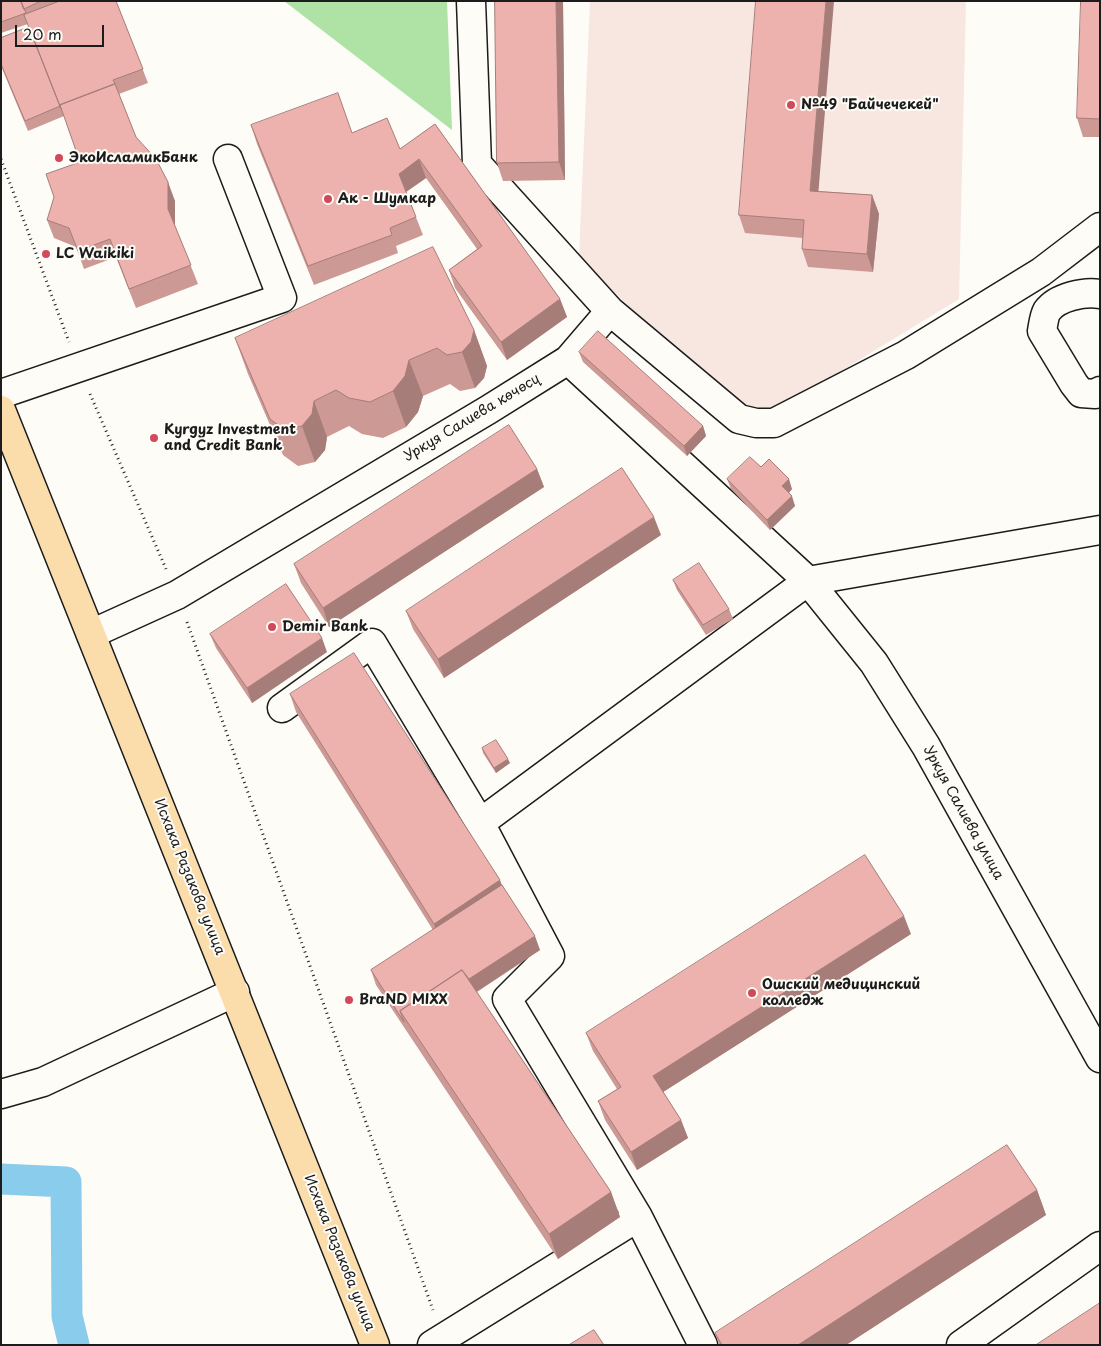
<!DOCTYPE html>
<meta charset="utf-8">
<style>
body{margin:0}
#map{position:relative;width:1101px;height:1346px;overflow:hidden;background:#fdfcf7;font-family:"Playpen Sans",sans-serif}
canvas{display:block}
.frame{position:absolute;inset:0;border:2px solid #1c1c1c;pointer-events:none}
.scale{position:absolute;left:15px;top:25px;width:89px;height:22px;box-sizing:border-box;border:2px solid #1c1c1c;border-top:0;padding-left:6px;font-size:15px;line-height:18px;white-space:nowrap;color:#1c1c1c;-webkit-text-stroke:4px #fdfcf7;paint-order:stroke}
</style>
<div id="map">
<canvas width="1101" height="1346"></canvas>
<div class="frame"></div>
<div class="scale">20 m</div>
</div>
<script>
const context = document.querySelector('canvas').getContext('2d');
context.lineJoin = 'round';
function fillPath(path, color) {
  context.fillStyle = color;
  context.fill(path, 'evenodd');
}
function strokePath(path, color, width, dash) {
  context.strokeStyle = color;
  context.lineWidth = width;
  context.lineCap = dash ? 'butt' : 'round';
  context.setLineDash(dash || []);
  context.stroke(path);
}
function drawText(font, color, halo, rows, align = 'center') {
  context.font = font + ' "Playpen Sans",sans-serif';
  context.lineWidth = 4;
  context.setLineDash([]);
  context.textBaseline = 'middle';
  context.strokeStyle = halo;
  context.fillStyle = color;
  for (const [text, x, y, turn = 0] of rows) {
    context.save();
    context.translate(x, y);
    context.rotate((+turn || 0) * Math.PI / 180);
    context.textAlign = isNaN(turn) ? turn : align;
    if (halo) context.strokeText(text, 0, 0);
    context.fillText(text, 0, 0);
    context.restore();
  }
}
fillPath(new Path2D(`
 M 590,1 L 966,1 L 959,299 L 749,427 L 579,257 Z`), '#f8e6e1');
fillPath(new Path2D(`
 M 284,1 L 447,1 L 452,130 Z`), '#aee3a5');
strokePath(new Path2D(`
 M 1,1179 L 66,1182 L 67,1316 L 74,1345`), '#8acceb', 31);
const minor = new Path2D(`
 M 471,1 L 477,164 L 610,311 L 568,360
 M 1100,294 C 1085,291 1057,297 1047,311 C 1044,316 1043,326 1042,331 L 1074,384 L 1081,393 L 1095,394 L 1100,391
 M 610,311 L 739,419 L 756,423 L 774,423 L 906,355 L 1041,272 L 1100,227
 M 1,394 L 282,298 L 228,159
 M 91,634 L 177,595 L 488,410 L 568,360 L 808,581 L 874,663 L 926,746 L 1100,1058
 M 282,708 L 372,643 L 480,823 L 550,956 L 507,999 L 638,1217 L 703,1345
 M 480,823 L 808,581 L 1100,530
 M 1,1094 L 43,1082 L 235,992
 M 432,1345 L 638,1217
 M 961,1345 L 1100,1246`);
const major = new Path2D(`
 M 1,410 L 375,1345`);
strokePath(minor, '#1c1c1c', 31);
strokePath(major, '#1c1c1c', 31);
strokePath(new Path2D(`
 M 1,159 L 69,342
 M 90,394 L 166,569
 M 187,622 L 433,1310`), '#1c1c1c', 3, [1, 4]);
strokePath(minor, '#fdfcf7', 28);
strokePath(major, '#fbddab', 28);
fillPath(new Path2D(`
 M 1,1 L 116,1 L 148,83 L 119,94 L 136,137 L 175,201 L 175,226 L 198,284 L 136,308 L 116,257 L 84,269 L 76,247 L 54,238 L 47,220 L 80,162 L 64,116 L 28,131 L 1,66 L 1,38 L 29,27 L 28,24 L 1,33 Z
 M 495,1 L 563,1 L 565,180 L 503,181 L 497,163 Z
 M 1100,1 L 1100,137 L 1083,137 L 1077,118 Z
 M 435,124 L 560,299 L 567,317 L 507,360 L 455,288 L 449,270 L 477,249 L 426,178 L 406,192 L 423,235 L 396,246 L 398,253 L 314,285 L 257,144 L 251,125 L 352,133 L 400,149 Z
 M 818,191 L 872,195 L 879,214 L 873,272 L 808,267 L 802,249 L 803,238 L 745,233 L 739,215 Z
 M 474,330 L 487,366 L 484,378 L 475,388 L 460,391 L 450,384 L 423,396 L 418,412 L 406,427 L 383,438 L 362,434 L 349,426 L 327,437 L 325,450 L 315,462 L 298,466 L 283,455 L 248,374 L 235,338 Z
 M 579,352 L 703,426 L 706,436 L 687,456 L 583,362 Z
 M 761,467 L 792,489 L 789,493 L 795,506 L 770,530 L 731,489 L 727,479 Z
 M 537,469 L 544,487 L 329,627 L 301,583 L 294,564 Z
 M 661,535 L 444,678 L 413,629 L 406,611 Z
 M 673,580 L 729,609 L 733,619 L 706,635 L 677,590 Z
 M 210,634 L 327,652 L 252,703 L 216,648 Z
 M 290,694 L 502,885 L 540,950 L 477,992 L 611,1192 L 620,1217 L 558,1259 L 376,985 L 371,970 L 433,930 L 296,712 Z
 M 482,748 L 510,763 L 496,773 L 483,753 Z
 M 911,934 L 663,1092 L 681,1120 L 688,1138 L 637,1170 L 605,1120 L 598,1101 L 617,1089 L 593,1051 L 586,1033 Z
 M 1037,1190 L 1046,1215 L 846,1345 L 719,1345 L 715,1333 Z`), '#cc9995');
fillPath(new Path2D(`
 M 556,1 L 563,1 L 565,180 L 559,162 Z
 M 826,1 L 834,1 L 817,209 L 810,191 Z
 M 419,159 L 426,178 L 406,192 L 399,174 Z
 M 168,182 L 175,201 L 175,227 L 168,209 Z
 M 872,195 L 879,214 L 873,272 L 867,254 Z
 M 560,299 L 567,317 L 507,360 L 501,342 Z
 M 474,330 L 487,366 L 484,378 L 475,388 L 462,352 Z
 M 409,360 L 423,396 L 418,412 L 406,427 L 393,391 Z
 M 314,401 L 327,437 L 325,450 L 315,462 L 302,426 Z
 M 703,426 L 706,436 L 687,456 L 684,446 Z
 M 537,469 L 544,487 L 329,627 L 323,608 Z
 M 789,479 L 792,489 L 786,496 L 782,486 Z
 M 792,496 L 795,506 L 770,530 L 767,520 Z
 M 654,517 L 661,535 L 444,678 L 438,659 Z
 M 322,638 L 327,652 L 252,703 L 247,688 Z
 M 508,759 L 510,763 L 496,773 L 494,768 Z
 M 500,880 L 507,899 L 440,942 L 434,924 Z
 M 904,916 L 911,934 L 660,1094 L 653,1076 Z
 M 535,936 L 540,950 L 415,1032 L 406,1020 Z
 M 681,1120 L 688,1138 L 637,1170 L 631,1152 Z
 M 1037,1190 L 1046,1215 L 846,1345 L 798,1345 Z
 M 611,1192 L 620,1217 L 558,1259 L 549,1234 Z`), '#a67d79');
const building = new Path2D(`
 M 1,1 L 21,1 L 26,13 L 1,22 Z
 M 21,1 L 41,1 L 24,9 Z
 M 60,1 L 116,1 L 143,69 L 113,80 L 115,84 L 60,105 L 61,109 L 24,15 Z
 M 495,1 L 556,1 L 559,162 L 497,163 Z
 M 756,1 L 826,1 L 810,191 L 872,195 L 867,254 L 802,249 L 804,220 L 739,215 Z
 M 1081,1 L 1100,1 L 1100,119 L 1077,118 Z
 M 29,27 L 60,106 L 25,121 L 1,64 L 1,38 Z
 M 115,84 L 136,137 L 156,159 L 168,182 L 168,209 L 191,265 L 129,289 L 110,239 L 78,251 L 69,228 L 47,220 L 54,197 L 46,174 L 80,162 L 60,105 Z
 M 338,93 L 352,133 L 387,118 L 400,149 L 435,124 L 560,299 L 501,342 L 449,270 L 482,246 L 419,159 L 399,174 L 416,217 L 390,228 L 392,235 L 308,266 L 251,125 Z
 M 433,247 L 474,330 L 471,342 L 462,352 L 447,355 L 437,348 L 409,360 L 405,376 L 393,391 L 370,402 L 349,398 L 336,390 L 314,401 L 312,414 L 302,426 L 285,430 L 270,419 L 235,338 Z
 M 598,331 L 703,426 L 684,446 L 579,352 Z
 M 509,425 L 537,469 L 323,608 L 294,564 Z
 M 750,457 L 761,467 L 769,459 L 789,479 L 782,486 L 792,496 L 767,520 L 727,479 Z
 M 622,468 L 654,517 L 438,659 L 406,611 Z
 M 699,563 L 729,609 L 703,625 L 673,580 Z
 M 286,584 L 322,638 L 247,688 L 210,634 Z
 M 354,653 L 500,880 L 434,924 L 290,694 Z
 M 496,740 L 508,759 L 494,768 L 482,748 Z
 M 865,855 L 904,916 L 653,1076 L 681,1120 L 631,1152 L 598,1101 L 621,1087 L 586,1033 Z
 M 502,885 L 535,936 L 469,979 L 462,970 L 400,1011 L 404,1022 L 371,970 Z
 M 462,970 L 611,1192 L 549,1234 L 400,1011 Z
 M 1007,1145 L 1037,1190 L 798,1345 L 722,1345 L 715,1333 Z
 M 1100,1303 L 1100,1345 L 1036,1345 Z
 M 594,1330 L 604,1345 L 569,1345 Z`);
fillPath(building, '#edb2ad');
strokePath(building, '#a67d79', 1);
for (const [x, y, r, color] of [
 [791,105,5,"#d1495b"],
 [59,158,5,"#d1495b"],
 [328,199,5,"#d1495b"],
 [46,254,5,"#d1495b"],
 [154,438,5,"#d1495b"],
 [272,627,5,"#d1495b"],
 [752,993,5,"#d1495b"],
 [349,1000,5,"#d1495b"]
]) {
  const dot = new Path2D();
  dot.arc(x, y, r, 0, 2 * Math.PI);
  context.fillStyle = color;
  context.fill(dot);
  strokePath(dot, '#fdfcf7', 2);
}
drawText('bold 14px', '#1c1c1c', '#fdfcf7', [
 ["№49 \"Байчечекей\"",801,105],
 ["ЭкоИсламикБанк",69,158],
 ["Ак - Шумкар",338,199],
 ["LC Waikiki",56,254],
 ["Kyrgyz Investment",164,430],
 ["and Credit Bank",164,446],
 ["Demir Bank",282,627],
 ["Ошский медицинский",762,985],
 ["колледж",762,1001],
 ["BraND MIXX",359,1000]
], 'left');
drawText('14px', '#1c1c1c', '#fdfcf7', [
 ["Уркуя Салиева көчөсү",472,418,-31],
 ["Уркуя Салиева улица",963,813,61],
 ["Исхака Разакова улица",189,877,68],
 ["Исхака Разакова улица",339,1253,68]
]);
</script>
